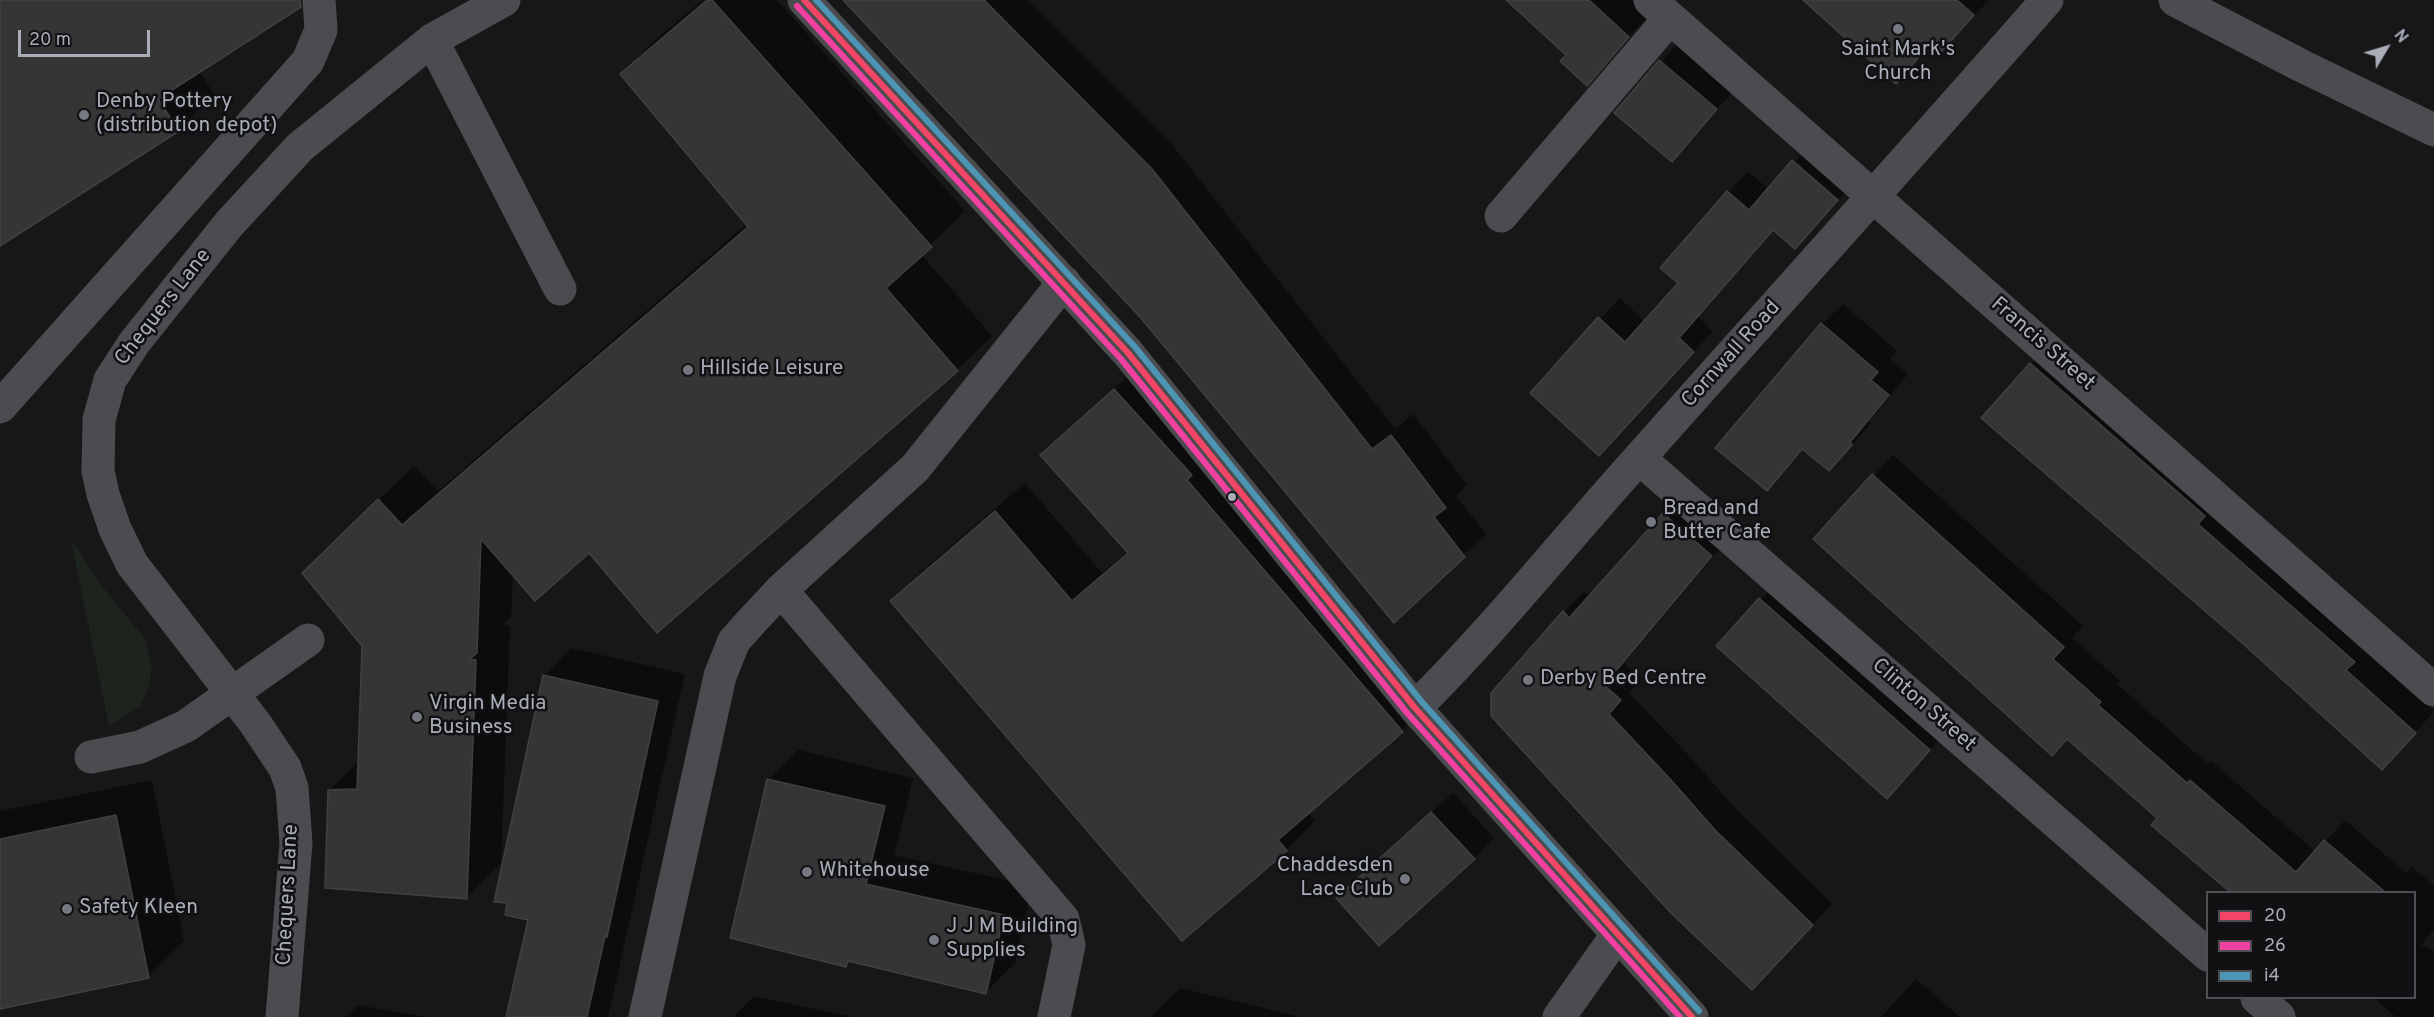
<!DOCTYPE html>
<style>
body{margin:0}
#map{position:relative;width:2434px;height:1017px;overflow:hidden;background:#171717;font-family:Overpass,sans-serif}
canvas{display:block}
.legend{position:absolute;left:2206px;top:891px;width:210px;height:108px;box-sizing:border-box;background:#111113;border:2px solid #4d4f55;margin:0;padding:8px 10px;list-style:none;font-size:18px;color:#a8adb8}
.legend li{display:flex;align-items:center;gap:12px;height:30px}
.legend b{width:30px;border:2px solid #4d4f55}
.north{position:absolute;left:2356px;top:18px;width:60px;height:60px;-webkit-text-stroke:4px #111113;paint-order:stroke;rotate:52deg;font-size:16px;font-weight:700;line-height:24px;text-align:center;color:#a8adb8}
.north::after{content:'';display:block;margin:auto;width:21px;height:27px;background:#a8adb8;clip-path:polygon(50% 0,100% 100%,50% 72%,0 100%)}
.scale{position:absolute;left:18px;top:30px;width:132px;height:27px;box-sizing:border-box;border:3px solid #a8adb8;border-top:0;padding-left:8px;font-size:18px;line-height:21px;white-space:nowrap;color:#a8adb8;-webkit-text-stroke:4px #111113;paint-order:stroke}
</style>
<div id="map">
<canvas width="2434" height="1017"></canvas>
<ul class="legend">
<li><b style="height:8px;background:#f34667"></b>20</li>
<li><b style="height:8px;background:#f240a1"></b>26</li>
<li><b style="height:8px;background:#4c95b4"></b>i4</li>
</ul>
<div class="north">N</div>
<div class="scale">20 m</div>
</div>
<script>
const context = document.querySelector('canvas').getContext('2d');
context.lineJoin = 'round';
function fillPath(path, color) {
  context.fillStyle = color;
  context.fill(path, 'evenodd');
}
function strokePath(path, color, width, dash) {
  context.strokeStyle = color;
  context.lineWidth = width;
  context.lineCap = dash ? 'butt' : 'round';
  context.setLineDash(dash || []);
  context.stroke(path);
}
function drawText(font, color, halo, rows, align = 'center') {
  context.font = font + ' Overpass,sans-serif';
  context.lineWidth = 5;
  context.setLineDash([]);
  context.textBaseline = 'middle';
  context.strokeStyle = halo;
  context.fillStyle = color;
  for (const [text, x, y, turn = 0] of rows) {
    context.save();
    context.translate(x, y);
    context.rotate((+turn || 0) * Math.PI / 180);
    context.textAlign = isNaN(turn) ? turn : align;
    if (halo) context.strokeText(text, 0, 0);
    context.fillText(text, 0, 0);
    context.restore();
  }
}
fillPath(new Path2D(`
 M 71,539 L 101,585 L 145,639 L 152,667 L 149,686 L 141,706 L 109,726 Z`), '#1d241e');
fillPath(new Path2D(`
 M 0,0 L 299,0 L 199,71 L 214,94 L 178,130 L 0,245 Z
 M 703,0 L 777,0 L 965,211 L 921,254 L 992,336 L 957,370 L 589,551 L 513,572 L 511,617 L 503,624 L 510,626 L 501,863 L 466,898 L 329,791 L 359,761 L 363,645 L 339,538 L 414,466 L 438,491 L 747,224 L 622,74 L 656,39 Z
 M 845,0 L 1027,0 L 1174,147 L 1395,429 L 1413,414 L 1467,485 L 1456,496 L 1486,534 L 1394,621 L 1142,316 Z
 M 1508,0 L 1631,0 L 1648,16 L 1587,84 L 1568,55 Z
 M 1804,0 L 1989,0 L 1942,49 L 1935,43 L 1896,82 Z
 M 1680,41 L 1736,88 L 1672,160 L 1616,113 Z
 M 1814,141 L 1857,179 L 1795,247 L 1774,229 L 1698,317 L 1713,331 L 1619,434 L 1532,392 L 1620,298 L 1645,322 L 1680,283 L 1662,268 L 1728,192 L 1748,172 L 1769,189 Z
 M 1843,304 L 1897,351 L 1890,359 L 1908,374 L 1869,421 L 1871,424 L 1829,469 L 1804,448 L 1767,489 L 1822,324 Z
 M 2051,344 L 2365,649 L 2434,711 L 2402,748 L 2242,641 L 2031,364 Z
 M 1144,361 L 1431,701 L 1402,730 L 1308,812 L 1315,821 L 1286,850 L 1182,939 L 892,601 L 921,572 L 1025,483 L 1102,573 L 1128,551 L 1042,455 Z
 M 1893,455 L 2083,626 L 2072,638 L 2120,681 L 2117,684 L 2208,764 L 2211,761 L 2316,852 L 2345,820 L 2406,873 L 2412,867 L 2434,886 L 2434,930 L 2421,945 L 2434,951 L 2434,1017 L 2396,1017 L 2374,998 L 2414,998 L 2414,892 L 2237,892 L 2159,818 L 2068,738 L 1815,539 Z
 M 1685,493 L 1732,535 L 1624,663 L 1641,679 L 1629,693 L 1692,759 L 1736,809 L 1832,904 L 1773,967 L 1672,912 L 1564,612 L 1584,592 L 1590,597 Z
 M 1781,579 L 1949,729 L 1887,797 L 1760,600 Z
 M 571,648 L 685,674 L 608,1017 L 508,1017 L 530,918 L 544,676 Z
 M 798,750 L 913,778 L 894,855 L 1032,886 L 1015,963 L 986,992 L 850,960 L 846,965 L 731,937 L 769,779 Z
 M 152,780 L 184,941 L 148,977 L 0,1007 L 0,811 Z
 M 1453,793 L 1494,838 L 1474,858 L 1358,878 Z
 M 1916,979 L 1960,1017 L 1881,1017 Z
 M 1180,988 L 1301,1017 L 1151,1017 Z
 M 754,996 L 852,1017 L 733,1017 Z
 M 358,1005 L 426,1017 L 346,1017 Z`), '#0007');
const building = new Path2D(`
 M 0,0 L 300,0 L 301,7 L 158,99 L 179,131 L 0,246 Z
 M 707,0 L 712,0 L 932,247 L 886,288 L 958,371 L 657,633 L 589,553 L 535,601 L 481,539 L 477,653 L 470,659 L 476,660 L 467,899 L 325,888 L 328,790 L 357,789 L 362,646 L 302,573 L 378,499 L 402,525 L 748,227 L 620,74 Z
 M 843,0 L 984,0 L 1152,169 L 1372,449 L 1391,435 L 1446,508 L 1434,517 L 1465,557 L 1394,623 L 1140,317 Z
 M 1506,0 L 1589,0 L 1629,37 L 1587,86 L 1560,61 L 1566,55 Z
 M 1803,0 L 1957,0 L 1974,15 L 1942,51 L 1932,42 L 1896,84 Z
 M 1659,60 L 1717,109 L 1672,162 L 1614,113 Z
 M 1792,160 L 1838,200 L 1795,249 L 1773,230 L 1679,338 L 1694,352 L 1599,456 L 1530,393 L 1598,317 L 1625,342 L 1678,283 L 1660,268 L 1727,191 L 1749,210 Z
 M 1821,323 L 1878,372 L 1871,380 L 1889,395 L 1850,442 L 1852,445 L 1829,471 L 1802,449 L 1767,491 L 1715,448 Z
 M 2030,363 L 2205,516 L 2198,524 L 2355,662 L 2346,670 L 2416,733 L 2382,770 L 2241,642 L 1981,418 Z
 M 1114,389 L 1192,475 L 1187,480 L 1403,732 L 1278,840 L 1287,851 L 1182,941 L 890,601 L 995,511 L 1072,601 L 1128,553 L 1040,455 Z
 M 1872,474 L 2064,647 L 2053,659 L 2101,702 L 2098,705 L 2187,783 L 2190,780 L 2296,872 L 2324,840 L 2385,892 L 2230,892 L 2151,825 L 2157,818 L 2067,739 L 2052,756 L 1813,539 Z
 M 1663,513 L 1712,556 L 1604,685 L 1621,700 L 1609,714 L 1671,780 L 1715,830 L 1813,925 L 1752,990 L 1671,913 L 1491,716 L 1491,693 L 1563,611 L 1569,618 Z
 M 1759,598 L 1930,750 L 1887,799 L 1716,646 Z
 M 543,675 L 658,701 L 607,937 L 605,936 L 587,1017 L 506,1017 L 528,920 L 505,915 L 507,903 L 494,902 Z
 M 767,779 L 885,806 L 866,884 L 1004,915 L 986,994 L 848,961 L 846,967 L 730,938 Z
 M 1431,812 L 1475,859 L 1379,946 L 1336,898 Z
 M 116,815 L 149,978 L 0,1009 L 0,839 Z`);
fillPath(building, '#353536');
strokePath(building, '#3f4043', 1.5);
strokePath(new Path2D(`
 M 804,0 L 1128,353 L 1415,708 L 1692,1017
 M 1650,0 L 2434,690
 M 2175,0 L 2302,66 L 2434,130
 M 432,40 L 560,289
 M 1501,216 L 1670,18
 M 0,407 L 308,61 L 321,30 L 319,0
 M 1639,458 L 2208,955
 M 781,590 L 1063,919 L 1069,945 L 1054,1017
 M 1415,708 C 1495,629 1565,540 1641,456 C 1776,304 1913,153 2047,0
 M 91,757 L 140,747 L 186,726 L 308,640
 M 2257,998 L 2279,1017
 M 282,1017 L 296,843 L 292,788 L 285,768 L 255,723 L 132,564 L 115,529 L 103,494 L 98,471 L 99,420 L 110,380 L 134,343 L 229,224 L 300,147 L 432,40 L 504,0
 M 645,1017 L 720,676 L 734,641 L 751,622 L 781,590 L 915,468 L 1064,282
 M 1559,1017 L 1617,935`), '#4b4c50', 33);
strokePath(new Path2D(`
 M 804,0 L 1128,353 L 1415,708 L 1692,1017`), '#f34667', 6);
strokePath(new Path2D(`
 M 797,6 L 1121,359 L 1408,714 L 1680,1017`), '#f240a1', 6);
strokePath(new Path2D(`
 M 816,0 L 1135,347 L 1422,702 L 1699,1011`), '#4c95b4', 6);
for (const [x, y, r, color] of [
 [1898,29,6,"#757880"],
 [84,115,6,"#757880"],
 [688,370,6,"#757880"],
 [1232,497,5,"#a8adb8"],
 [1651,522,6,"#757880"],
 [1528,680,6,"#757880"],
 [417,717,6,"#757880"],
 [807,872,6,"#757880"],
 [1405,879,6,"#757880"],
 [67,909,6,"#757880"],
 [934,940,6,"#757880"]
]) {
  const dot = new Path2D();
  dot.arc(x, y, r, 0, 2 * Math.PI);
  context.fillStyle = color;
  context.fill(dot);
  strokePath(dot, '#111113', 2);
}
drawText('21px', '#a8adb8', '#111113', [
 ["Saint Mark's",1898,51,"center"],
 ["Church",1898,75,"center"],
 ["Denby Pottery",96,103],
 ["(distribution depot)",96,127],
 ["Hillside Leisure",700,370],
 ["Bread and",1663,510],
 ["Butter Cafe",1663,534],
 ["Derby Bed Centre",1540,680],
 ["Virgin Media",429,705],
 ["Business",429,729],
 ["Chaddesden",1393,867,"right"],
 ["Lace Club",1393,891,"right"],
 ["Whitehouse",819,872],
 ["Safety Kleen",79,909],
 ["J J M Building",946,928],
 ["Supplies",946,952]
], 'left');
drawText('21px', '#a8adb8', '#111113', [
 ["Chequers Lane",164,308,-52],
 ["Francis Street",2042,345,41],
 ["Cornwall Road",1732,355,-48],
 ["Clinton Street",1923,706,41],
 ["Chequers Lane",289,895,-87]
]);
</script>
